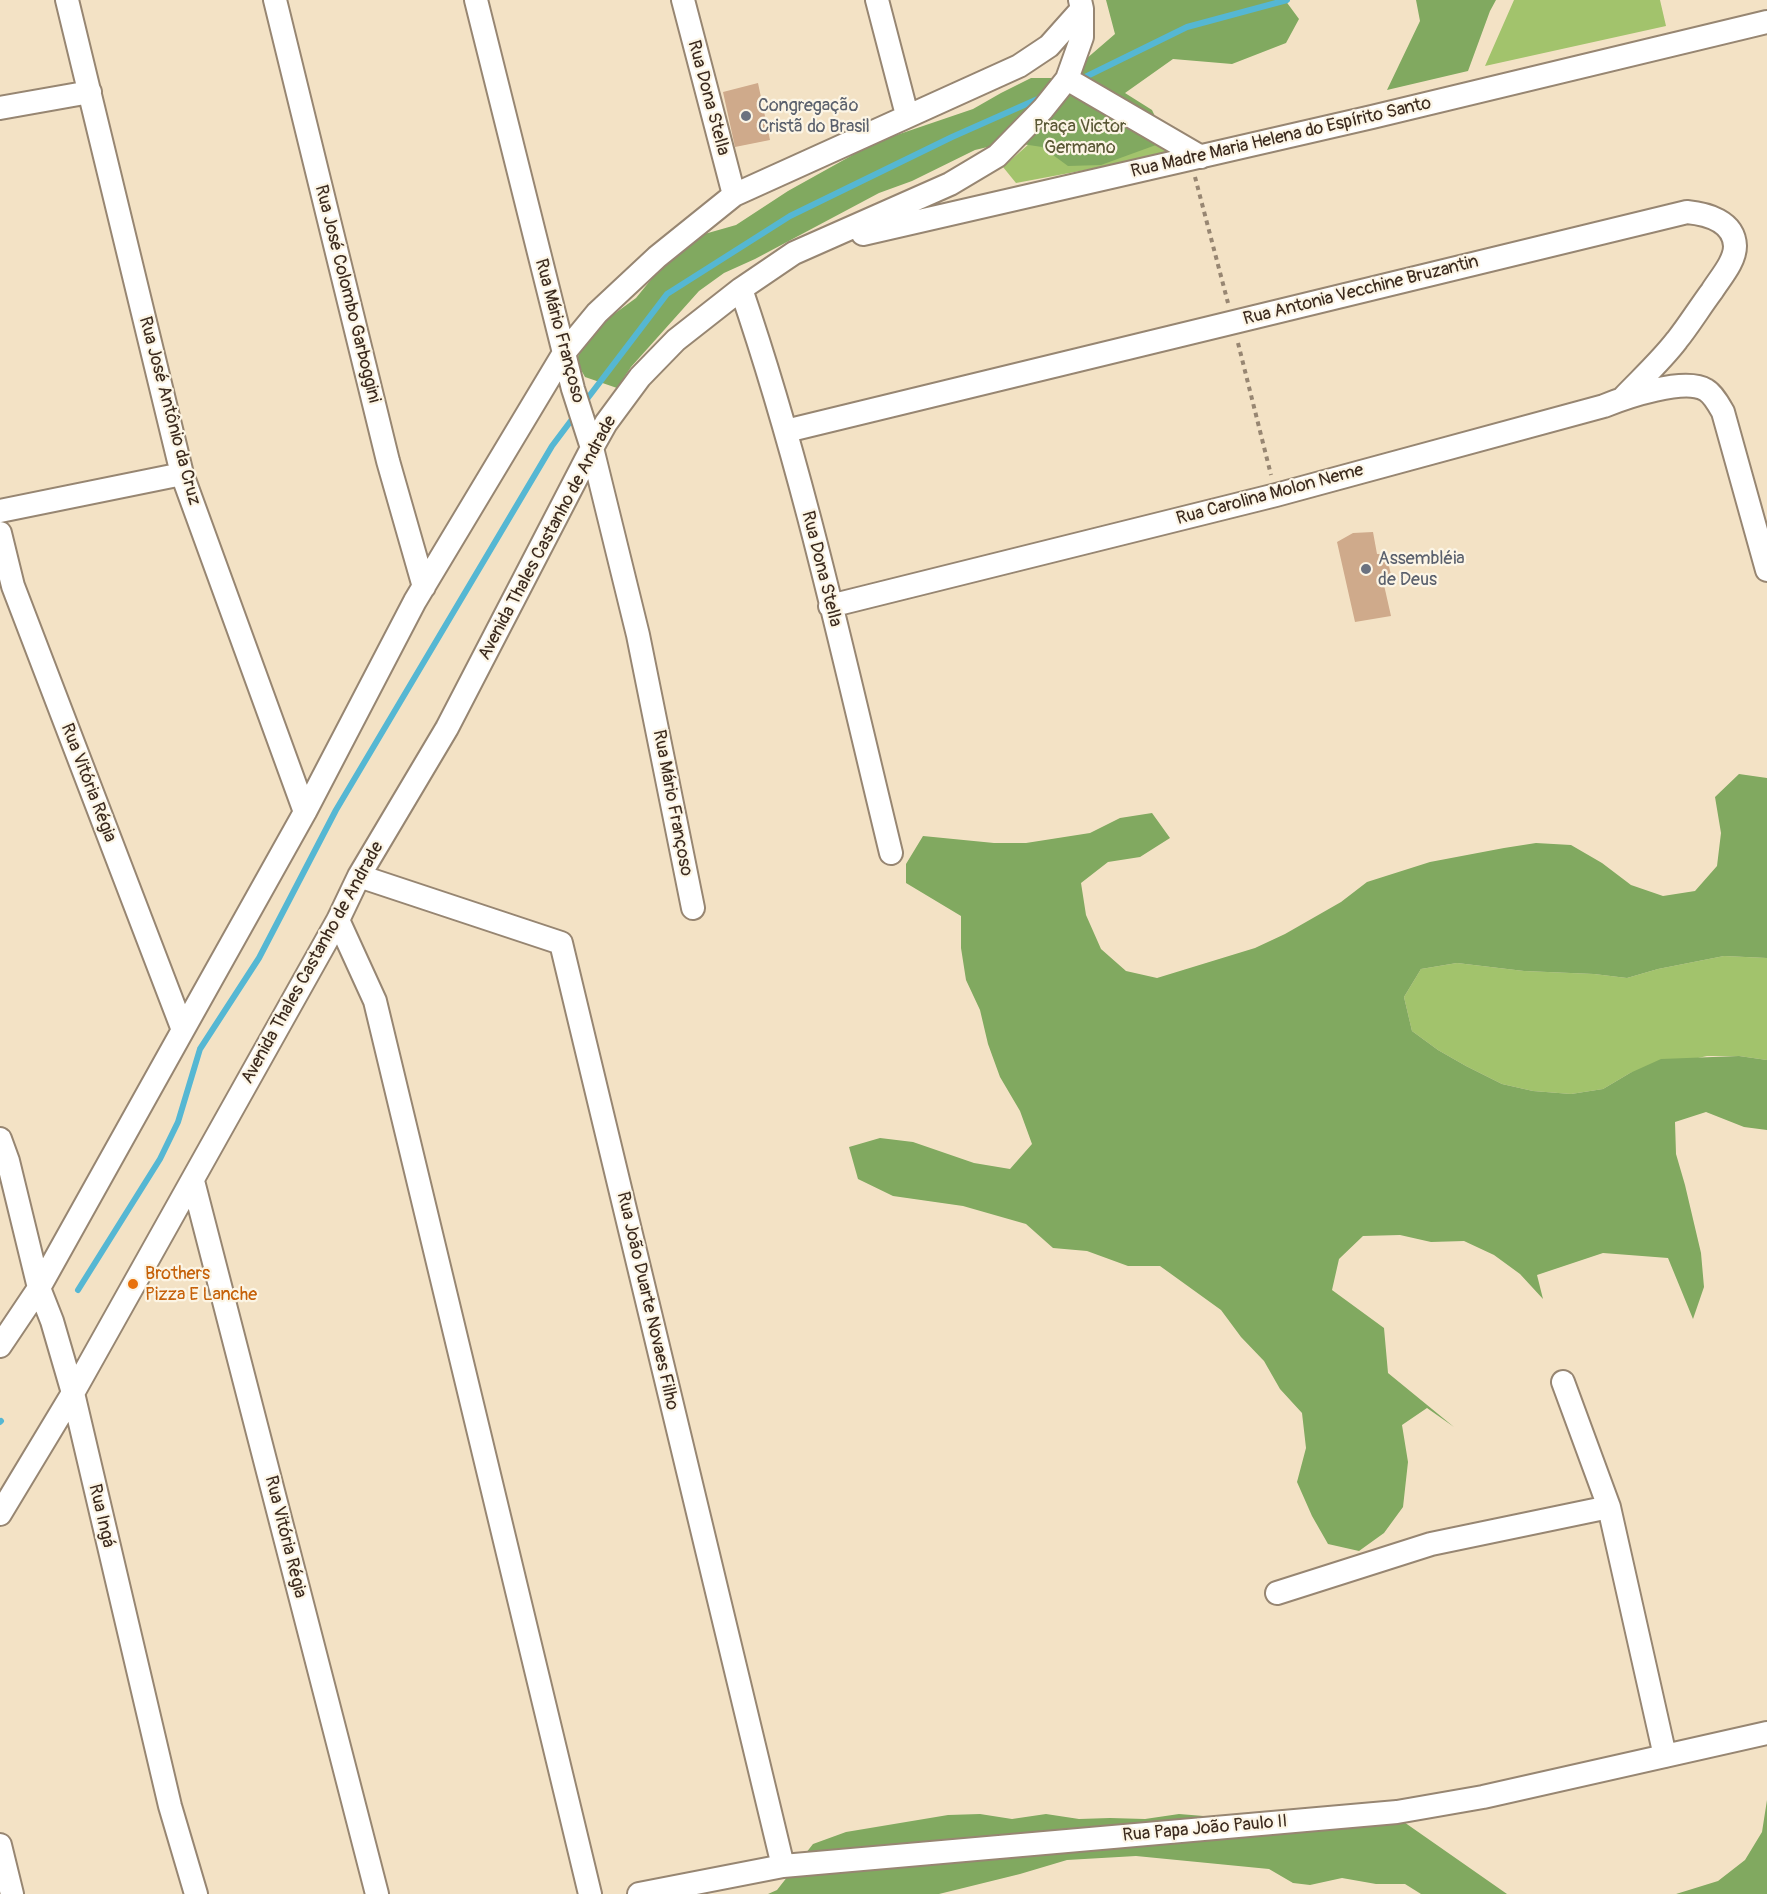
<!DOCTYPE html>
<meta charset="utf-8">
<style>
body{margin:0}
canvas{display:block;background:#f3e2c5}
</style>
<canvas width="1767" height="1894"></canvas>
<script>
const context = document.querySelector('canvas').getContext('2d');
context.lineJoin = 'round';
function fillPath(path, color) {
  context.fillStyle = color;
  context.fill(path, 'evenodd');
}
function strokePath(path, color, width, dash) {
  context.strokeStyle = color;
  context.lineWidth = width;
  context.lineCap = dash ? 'butt' : 'round';
  context.setLineDash(dash || []);
  context.stroke(path);
}
function drawText(font, color, halo, rows, align = 'center') {
  context.font = font + ' Pangolin,sans-serif';
  context.lineWidth = 4.5;
  context.setLineDash([]);
  context.textBaseline = 'middle';
  context.strokeStyle = halo;
  context.fillStyle = color;
  for (const [text, x, y, turn = 0] of rows) {
    context.save();
    context.translate(x, y);
    context.rotate((+turn || 0) * Math.PI / 180);
    context.textAlign = isNaN(turn) ? turn : align;
    if (halo) context.strokeText(text, 0, 0);
    context.fillText(text, 0, 0);
    context.restore();
  }
}
fillPath(new Path2D(`
 M 1514,0 L 1660,0 L 1666,26 L 1485,66 Z
 M 1069,93 L 1171,154 L 1016,183 L 1003,167 L 1047,128 Z
 M 1724,956 L 1767,958 L 1767,1060 L 1739,1056 L 1707,1056 L 1630,1073 L 1603,1089 L 1571,1094 L 1533,1091 L 1502,1084 L 1466,1066 L 1438,1050 L 1412,1031 L 1404,997 L 1421,969 L 1457,963 L 1524,971 L 1594,974 L 1627,978 L 1658,969 Z`), '#a2c36c');
fillPath(new Path2D(`
 M 1106,0 L 1285,0 L 1299,19 L 1286,43 L 1232,64 L 1173,59 L 1125,93 L 1152,110 L 1167,141 L 1101,165 L 1068,166 L 1042,147 L 1009,142 L 975,150 L 912,181 L 879,193 L 755,259 L 724,273 L 699,291 L 631,367 L 617,388 L 585,377 L 576,361 L 584,344 L 599,325 L 636,298 L 667,260 L 701,235 L 736,225 L 788,191 L 876,142 L 973,109 L 1001,93 L 1031,78 L 1064,78 L 1115,34 Z
 M 1416,0 L 1496,0 L 1490,11 L 1468,71 L 1387,90 L 1420,21 Z
 M 1739,774 L 1767,778 L 1767,958 L 1724,956 L 1658,969 L 1627,978 L 1594,974 L 1524,971 L 1457,963 L 1421,969 L 1404,997 L 1412,1031 L 1438,1050 L 1466,1066 L 1502,1084 L 1533,1091 L 1571,1094 L 1603,1089 L 1630,1073 L 1661,1059 L 1739,1056 L 1767,1060 L 1767,1130 L 1744,1127 L 1706,1112 L 1675,1122 L 1676,1154 L 1685,1185 L 1701,1253 L 1704,1287 L 1693,1319 L 1668,1258 L 1603,1253 L 1537,1275 L 1543,1299 L 1520,1274 L 1494,1255 L 1464,1241 L 1431,1242 L 1400,1235 L 1363,1236 L 1339,1259 L 1332,1290 L 1384,1328 L 1388,1373 L 1454,1427 L 1427,1408 L 1402,1425 L 1408,1462 L 1403,1507 L 1384,1533 L 1359,1551 L 1328,1544 L 1312,1516 L 1297,1482 L 1306,1448 L 1302,1413 L 1280,1389 L 1264,1361 L 1241,1337 L 1221,1310 L 1160,1266 L 1128,1266 L 1087,1251 L 1053,1248 L 1026,1224 L 963,1206 L 893,1196 L 858,1179 L 849,1147 L 880,1138 L 913,1142 L 974,1163 L 1010,1169 L 1032,1144 L 1020,1111 L 1000,1077 L 988,1044 L 980,1010 L 966,980 L 961,948 L 961,916 L 906,883 L 906,864 L 923,836 L 994,843 L 1026,843 L 1090,833 L 1120,818 L 1152,813 L 1170,838 L 1140,857 L 1108,862 L 1081,883 L 1086,915 L 1101,949 L 1126,971 L 1157,978 L 1255,948 L 1285,934 L 1341,902 L 1367,882 L 1430,862 L 1504,848 L 1536,843 L 1571,845 L 1602,863 L 1631,885 L 1663,896 L 1695,891 L 1717,866 L 1721,833 L 1715,797 Z
 M 1767,1800 L 1767,1894 L 1676,1894 L 1718,1881 L 1745,1860 L 1762,1832 Z
 M 1381,1806 L 1507,1894 L 1421,1894 L 1405,1884 L 1376,1884 L 1342,1878 L 1310,1885 L 1293,1883 L 1269,1869 L 1136,1856 L 1067,1860 L 1020,1874 L 939,1894 L 768,1894 L 777,1890 L 813,1844 L 846,1832 L 948,1815 L 980,1814 L 1012,1819 L 1046,1814 L 1079,1819 L 1110,1818 L 1145,1819 L 1179,1814 L 1253,1820 Z`), '#81a960');
strokePath(new Path2D(`
 M 1079,80 L 1187,27 L 1287,0
 M 584,403 L 667,294 L 790,216 L 952,137 L 1040,98
 M 78,1290 L 160,1159 L 178,1122 L 200,1049 L 259,958 L 336,810 L 552,446 L 576,414
 M 0,1422 L 1,1421`), '#55b7d3', 6);
fillPath(new Path2D(`
 M 758,83 L 770,140 L 735,147 L 723,92 Z
 M 1373,532 L 1377,554 L 1386,554 L 1393,583 L 1384,585 L 1391,616 L 1355,622 L 1337,542 L 1353,533 Z`), '#cfaa8b');
const minor = new Path2D(`
 M 67,0 L 182,474 L 305,812
 M 275,0 L 388,461 L 424,587
 M 476,0 L 573,389 L 592,448 L 638,635 L 693,908
 M 683,0 L 734,195
 M 877,0 L 907,115
 M 1067,79 L 1201,157
 M 0,108 L 90,92
 M 863,234 L 1372,117 L 1767,22
 M 741,289 C 804,473 845,664 891,853
 M 786,431 L 1687,212 C 1707,214 1734,221 1735,246 C 1735,262 1720,278 1712,291 C 1700,307 1689,325 1677,340 C 1661,361 1641,379 1623,398
 M 0,511 L 182,474
 M 0,533 L 13,586 L 183,1030
 M 830,606 L 1276,495 L 1604,406 C 1626,397 1685,377 1706,390 C 1713,394 1719,405 1723,412 L 1767,570
 M 359,876 L 561,943 L 783,1866
 M 338,920 L 375,1001 L 590,1894
 M 0,1139 L 8,1161 L 39,1288 L 52,1321 L 73,1393 L 170,1806 L 196,1894
 M 193,1181 L 377,1894
 M 0,1346 L 39,1288 L 183,1030 L 305,812 L 415,601 L 564,353 L 597,313 L 657,257 L 734,195 L 1019,66 L 1049,46 L 1082,9
 M 1563,1382 L 1609,1507 L 1665,1756
 M 0,1514 L 73,1393 L 338,920 L 359,876 L 447,728 L 592,448 L 606,423 L 640,377 L 676,340 L 741,289 L 794,253 L 950,184 L 997,156 L 1043,109 L 1067,79 L 1082,37 L 1082,9 L 1080,0
 M 1277,1593 L 1431,1544 L 1609,1507
 M 0,1845 L 12,1894
 M 639,1894 L 783,1866 L 1397,1812 L 1483,1797 L 1767,1733`);
strokePath(minor, '#978672', 26);
strokePath(new Path2D(`
 M 1195,177 L 1228,303
 M 1238,343 L 1271,475`), '#978672', 4, [4.5, 4.5]);
strokePath(minor, '#fff', 22);
for (const [x, y, r, color] of [
 [746,116,6,"#6b7280"],
 [1366,569,6,"#6b7280"],
 [133,1284,6,"#e8710a"]
]) {
  const dot = new Path2D();
  dot.arc(x, y, r, 0, 2 * Math.PI);
  context.fillStyle = color;
  context.fill(dot);
  strokePath(dot, '#fcf5e5', 2);
}
drawText('18px', '#3b2a1e', '#fcf5e5', [
 ["Rua Dona Stella",708,98,75],
 ["Rua Madre Maria Helena do Espírito Santo",1281,138,-13],
 ["Rua Antonia Vecchine Bruzantin",1361,291,-14],
 ["Rua José Colombo Garboggini",347,294,76],
 ["Rua Mário Françoso",559,331,75],
 ["Rua José Antônio da Cruz",169,411,75],
 ["Rua Carolina Molon Neme",1270,495,-15],
 ["Avenida Thales Castanho de Andrade",548,538,-62],
 ["Rua Dona Stella",821,569,76],
 ["Rua Vitória Régia",88,783,69],
 ["Rua Mário Françoso",672,803,79],
 ["Avenida Thales Castanho de Andrade",313,963,-61],
 ["Rua João Duarte Novaes Filho",647,1301,77],
 ["Rua Ingá",101,1516,77],
 ["Rua Vitória Régia",285,1537,76],
 ["Rua Papa João Paulo II",1205,1829,-5]
]);
drawText('18px', '#5b616d', '#fcf5e5', [
 ["Congregação",758,106],
 ["Cristã do Brasil",758,127],
 ["Assembléia",1378,559],
 ["de Deus",1378,580]
], 'left');
drawText('18px', '#5a5835', '#fcf5e5', [
 ["Praça Victor",1080,127],
 ["Germano",1080,148]
]);
drawText('18px', '#c56008', '#fcf5e5', [
 ["Brothers",145,1274],
 ["Pizza E Lanche",145,1295]
], 'left');
</script>
